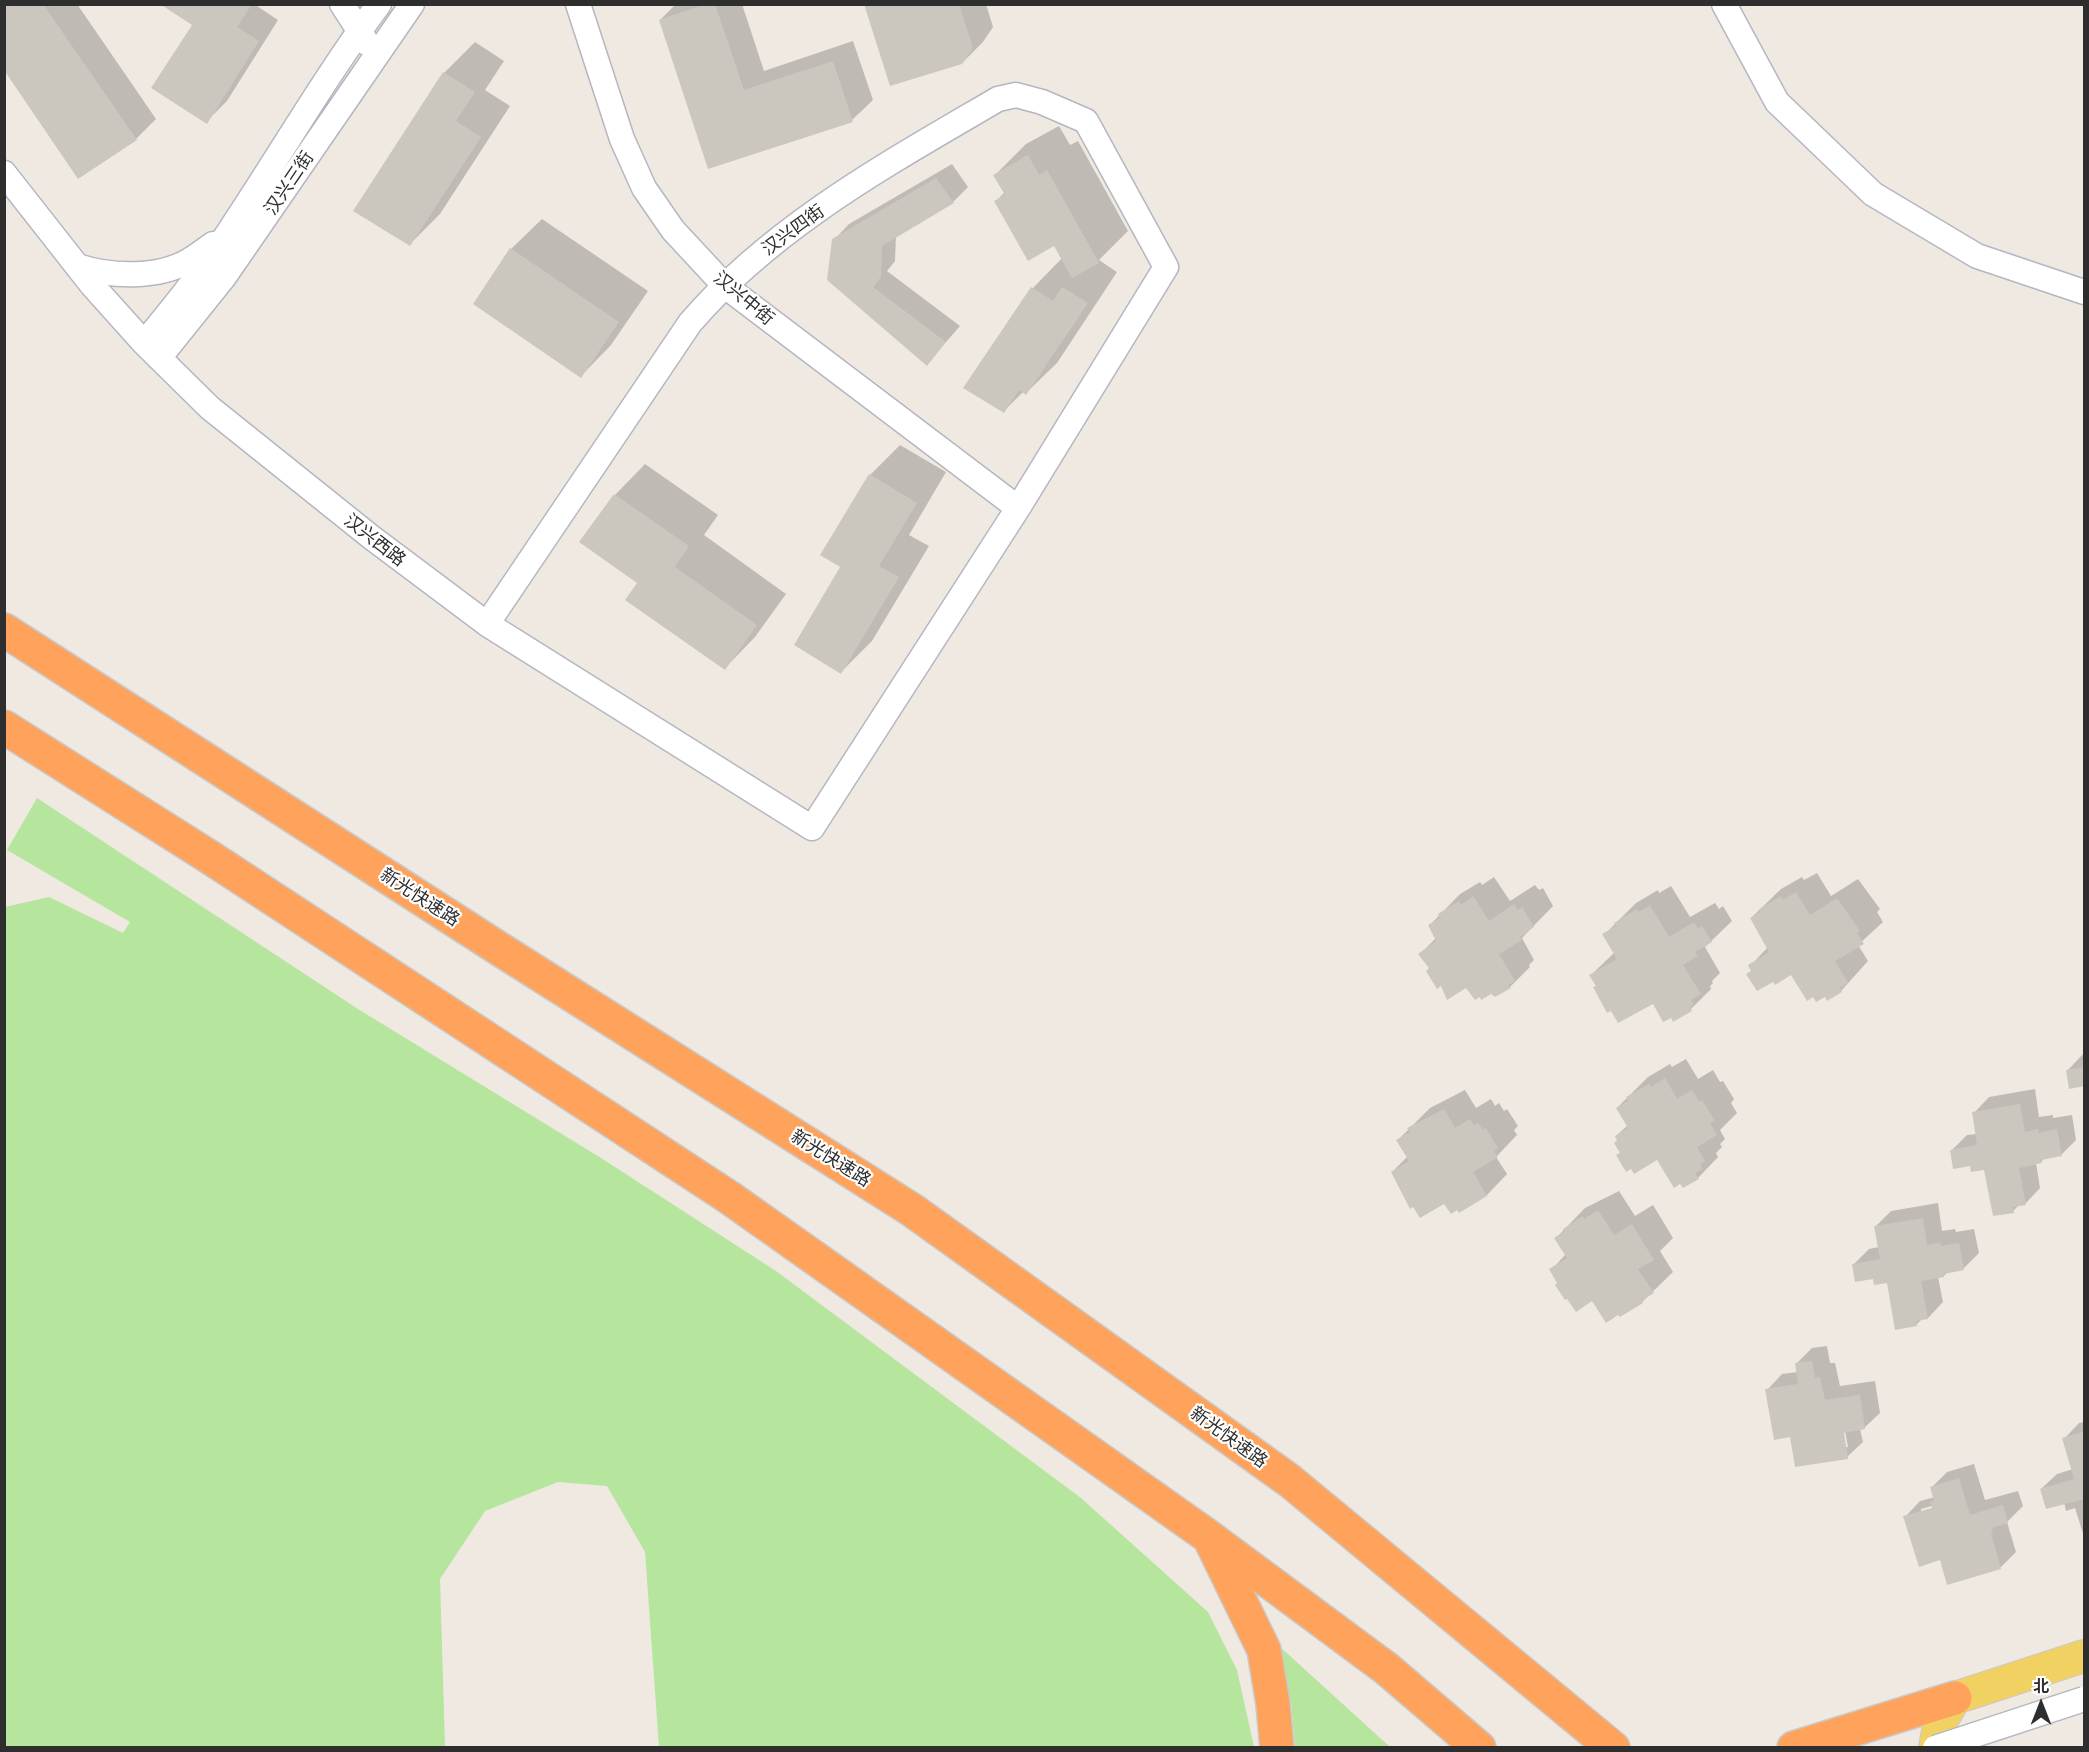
<!DOCTYPE html>
<meta charset="utf-8">
<style>
body{margin:0}
#map{position:relative;width:2089px;height:1752px;overflow:hidden;background:#efe9e1;font-family:Barlow,"Noto Sans SC",sans-serif}
canvas{display:block}
.frame{position:absolute;inset:0;border:6px solid #2e2e2e;pointer-events:none}
.north{position:absolute;left:2011px;top:1674px;width:60px;height:60px;-webkit-text-stroke:4px #fff;paint-order:stroke;rotate:0deg;font-size:16px;font-weight:700;line-height:24px;text-align:center;color:#2e2e2e}
.north::after{content:'';display:block;margin:auto;width:21px;height:27px;background:#2e2e2e;clip-path:polygon(50% 0,100% 100%,50% 72%,0 100%)}
</style>
<div id="map">
<canvas width="2089" height="1752"></canvas>
<div class="frame"></div>
<div class="north">北</div>
</div>
<script>
const context = document.querySelector('canvas').getContext('2d');
context.lineJoin = 'round';
function fillPath(path, color) {
  context.fillStyle = color;
  context.fill(path, 'evenodd');
}
function strokePath(path, color, width, dash) {
  context.strokeStyle = color;
  context.lineWidth = width;
  context.lineCap = dash ? 'butt' : 'round';
  context.setLineDash(dash || []);
  context.stroke(path);
}
function drawText(font, color, halo, rows, align = 'center') {
  context.font = font + ' Barlow,"Noto Sans SC",sans-serif';
  context.lineWidth = 4.5;
  context.setLineDash([]);
  context.textBaseline = 'middle';
  context.strokeStyle = halo;
  context.fillStyle = color;
  for (const [text, x, y, turn = 0] of rows) {
    context.save();
    context.translate(x, y);
    context.rotate((+turn || 0) * Math.PI / 180);
    context.textAlign = isNaN(turn) ? turn : align;
    if (halo) context.strokeText(text, 0, 0);
    context.fillText(text, 0, 0);
    context.restore();
  }
}
fillPath(new Path2D(`
 M 37,798 L 358,1009 L 601,1158 L 776,1271 L 1081,1498 L 1208,1612 L 1237,1670 L 1254,1747 L 659,1747 L 645,1552 L 607,1486 L 558,1482 L 485,1511 L 440,1579 L 445,1747 L 5,1747 L 5,907 L 49,897 L 123,933 L 130,922 L 7,850 Z
 M 1278,1645 L 1390,1747 L 1295,1747 L 1291,1702 Z`), '#b6e59e');
fillPath(new Path2D(`
 M 4,4 L 77,4 L 156,119 L 136,139 Z
 M 169,4 L 258,4 L 257,6 L 278,20 L 227,101 L 206,122 L 194,25 Z
 M 676,4 L 742,4 L 764,71 L 853,41 L 873,100 L 852,120 L 709,167 L 660,20 Z
 M 867,4 L 986,4 L 993,27 L 983,42 L 962,63 Z
 M 475,42 L 504,61 L 485,90 L 510,106 L 440,214 L 410,244 L 355,211 L 444,73 Z
 M 1059,126 L 1070,145 L 1078,141 L 1128,231 L 1099,260 L 1117,272 L 1057,363 L 1026,393 L 1023,392 L 1004,411 L 965,388 L 1033,288 L 1063,257 L 1055,244 L 996,201 L 1005,192 L 995,175 L 1026,144 Z
 M 952,164 L 968,187 L 953,202 L 896,235 L 895,261 L 887,271 L 960,326 L 927,364 L 834,240 L 849,224 Z
 M 542,219 L 648,291 L 611,345 L 581,376 L 511,249 Z
 M 900,445 L 946,472 L 909,535 L 929,546 L 872,641 L 841,672 L 843,566 L 870,475 Z
 M 645,464 L 718,515 L 704,535 L 786,594 L 755,637 L 725,668 L 640,582 L 615,495 Z
 M 1817,873 L 1831,896 L 1858,879 L 1880,909 L 1877,912 L 1883,922 L 1858,945 L 1868,961 L 1841,991 L 1792,973 L 1752,970 L 1750,966 L 1768,947 L 1751,918 L 1781,889 L 1802,877 L 1804,880 Z
 M 1494,877 L 1510,901 L 1535,885 L 1539,890 L 1543,888 L 1553,906 L 1522,938 L 1534,960 L 1529,965 L 1530,967 L 1510,987 L 1492,992 L 1466,986 L 1431,968 L 1420,954 L 1436,938 L 1430,925 L 1460,894 L 1480,882 L 1482,885 Z
 M 1671,886 L 1690,917 L 1715,903 L 1719,909 L 1723,906 L 1732,921 L 1705,947 L 1720,973 L 1712,981 L 1713,983 L 1710,986 L 1711,989 L 1691,1009 L 1653,1002 L 1612,1009 L 1591,975 L 1614,953 L 1604,935 L 1636,903 L 1658,890 L 1659,893 Z
 M 2084,1053 L 2084,1085 L 2068,1070 Z
 M 1686,1059 L 1698,1079 L 1713,1070 L 1720,1082 L 1723,1081 L 1734,1099 L 1731,1103 L 1737,1113 L 1720,1130 L 1725,1139 L 1720,1144 L 1722,1147 L 1716,1153 L 1718,1157 L 1698,1178 L 1657,1158 L 1618,1155 L 1621,1152 L 1616,1136 L 1628,1125 L 1617,1108 L 1648,1077 L 1670,1064 L 1672,1067 Z
 M 2035,1089 L 2039,1117 L 2053,1115 L 2053,1118 L 2072,1115 L 2076,1140 L 2061,1155 L 2045,1158 L 2041,1162 L 2036,1163 L 2040,1188 L 2025,1204 L 2020,1204 L 2013,1211 L 1986,1168 L 1971,1164 L 1951,1151 L 1967,1135 L 1977,1134 L 1974,1113 L 1989,1097 Z
 M 1465,1090 L 1476,1108 L 1491,1099 L 1495,1106 L 1499,1103 L 1504,1111 L 1507,1109 L 1518,1126 L 1514,1130 L 1517,1135 L 1496,1157 L 1507,1174 L 1487,1195 L 1459,1211 L 1392,1172 L 1408,1156 L 1398,1140 L 1430,1108 Z
 M 1619,1191 L 1635,1216 L 1653,1205 L 1673,1238 L 1660,1251 L 1673,1272 L 1642,1302 L 1593,1299 L 1559,1283 L 1551,1270 L 1566,1254 L 1556,1238 L 1585,1208 Z
 M 1938,1203 L 1942,1231 L 1955,1229 L 1956,1232 L 1974,1229 L 1979,1253 L 1963,1269 L 1948,1271 L 1944,1276 L 1938,1277 L 1943,1302 L 1928,1318 L 1923,1318 L 1916,1325 L 1888,1282 L 1874,1277 L 1854,1264 L 1869,1249 L 1879,1247 L 1876,1226 L 1891,1211 Z
 M 1827,1346 L 1830,1363 L 1835,1363 L 1840,1386 L 1875,1381 L 1880,1413 L 1864,1428 L 1860,1429 L 1863,1442 L 1847,1457 L 1791,1436 L 1767,1390 L 1782,1374 L 1798,1372 L 1796,1364 L 1812,1348 ZM 1841,1425 L 1844,1425 L 1848,1447 L 1844,1447 Z
 M 2084,1422 L 2084,1537 L 2075,1508 L 2066,1511 L 2064,1502 L 2041,1489 L 2057,1474 L 2073,1469 L 2064,1439 L 2079,1423 Z
 M 1974,1464 L 1985,1500 L 2018,1491 L 2023,1506 L 2007,1522 L 2016,1552 L 2001,1567 L 1941,1559 L 1905,1517 L 1920,1501 L 1935,1497 L 1932,1487 L 1947,1472 ZM 1939,1504 L 1940,1507 L 1921,1512 L 1921,1509 Z`), '#0003');
fillPath(new Path2D(`
 M 4,4 L 43,4 L 137,140 L 78,179 L 4,70 Z
 M 160,4 L 252,4 L 237,27 L 259,41 L 207,124 L 151,88 L 192,25 Z
 M 706,4 L 715,4 L 744,90 L 833,61 L 853,122 L 708,169 L 659,20 Z
 M 864,4 L 959,4 L 973,48 L 962,64 L 890,86 Z
 M 443,72 L 475,92 L 456,121 L 481,137 L 410,246 L 353,211 Z
 M 1028,155 L 1039,175 L 1047,170 L 1099,263 L 1072,278 L 1054,246 L 1028,261 L 994,201 L 1005,195 L 993,175 Z
 M 936,178 L 954,203 L 882,246 L 881,277 L 873,287 L 946,342 L 927,366 L 827,280 L 832,239 Z
 M 510,248 L 619,322 L 581,378 L 473,304 Z
 M 1031,287 L 1053,301 L 1062,287 L 1088,303 L 1026,395 L 1019,390 L 1004,413 L 963,388 Z
 M 869,474 L 917,503 L 879,566 L 899,577 L 841,674 L 794,645 L 840,567 L 820,555 Z
 M 614,494 L 689,546 L 675,567 L 757,625 L 725,670 L 625,600 L 637,583 L 579,542 Z
 M 1796,892 L 1810,915 L 1837,898 L 1860,931 L 1857,933 L 1864,944 L 1835,961 L 1848,983 L 1840,988 L 1842,992 L 1827,1001 L 1825,997 L 1816,1002 L 1813,997 L 1807,1001 L 1791,975 L 1775,985 L 1773,982 L 1757,991 L 1746,974 L 1751,971 L 1748,965 L 1769,952 L 1750,918 L 1760,912 L 1759,909 L 1781,896 L 1783,900 Z
 M 1473,896 L 1489,921 L 1514,904 L 1518,910 L 1522,907 L 1534,927 L 1520,937 L 1522,940 L 1499,954 L 1515,981 L 1508,985 L 1511,988 L 1495,997 L 1491,994 L 1481,1000 L 1480,997 L 1475,1000 L 1466,988 L 1447,1000 L 1441,986 L 1437,989 L 1426,971 L 1429,968 L 1418,954 L 1436,941 L 1428,925 L 1440,918 L 1438,914 L 1459,901 L 1461,905 Z
 M 1650,905 L 1669,937 L 1694,922 L 1698,928 L 1702,926 L 1712,942 L 1695,952 L 1698,956 L 1683,965 L 1701,994 L 1691,1000 L 1694,1004 L 1690,1007 L 1692,1011 L 1673,1022 L 1671,1018 L 1663,1022 L 1653,1004 L 1618,1023 L 1611,1011 L 1607,1013 L 1593,987 L 1596,986 L 1589,975 L 1617,959 L 1602,934 L 1616,926 L 1614,923 L 1637,909 L 1639,912 Z
 M 2085,1067 L 2085,1086 L 2069,1089 L 2066,1070 Z
 M 1665,1078 L 1677,1099 L 1692,1090 L 1700,1102 L 1702,1100 L 1715,1121 L 1710,1123 L 1717,1135 L 1697,1147 L 1705,1161 L 1700,1164 L 1703,1169 L 1695,1173 L 1699,1179 L 1683,1188 L 1680,1184 L 1674,1188 L 1657,1160 L 1634,1174 L 1631,1169 L 1626,1172 L 1616,1155 L 1620,1153 L 1614,1143 L 1617,1141 L 1615,1136 L 1628,1128 L 1616,1108 L 1628,1101 L 1626,1097 L 1649,1084 L 1651,1087 Z
 M 2020,1104 L 2025,1132 L 2038,1129 L 2038,1133 L 2057,1129 L 2062,1156 L 2041,1160 L 2042,1163 L 2019,1168 L 2026,1205 L 2013,1207 L 2014,1213 L 1993,1216 L 1984,1170 L 1971,1172 L 1970,1166 L 1953,1169 L 1950,1150 L 1977,1145 L 1972,1112 Z
 M 1444,1109 L 1455,1128 L 1470,1119 L 1474,1125 L 1478,1123 L 1483,1130 L 1486,1128 L 1498,1148 L 1494,1151 L 1498,1157 L 1473,1172 L 1487,1196 L 1459,1213 L 1457,1210 L 1451,1214 L 1444,1204 L 1420,1218 L 1413,1207 L 1410,1209 L 1391,1172 L 1409,1161 L 1396,1140 L 1410,1132 L 1407,1128 Z
 M 1598,1210 L 1614,1235 L 1632,1224 L 1654,1260 L 1638,1269 L 1654,1293 L 1641,1301 L 1643,1303 L 1620,1317 L 1618,1315 L 1606,1323 L 1592,1301 L 1576,1312 L 1567,1299 L 1565,1300 L 1555,1285 L 1557,1283 L 1549,1269 L 1567,1258 L 1554,1238 L 1565,1231 L 1563,1229 L 1583,1216 L 1584,1219 Z
 M 1923,1218 L 1927,1245 L 1940,1243 L 1941,1246 L 1959,1243 L 1964,1270 L 1944,1274 L 1944,1277 L 1921,1281 L 1928,1319 L 1916,1321 L 1917,1326 L 1895,1330 L 1887,1283 L 1874,1285 L 1873,1279 L 1855,1282 L 1852,1264 L 1880,1259 L 1874,1226 Z
 M 1812,1361 L 1815,1378 L 1820,1377 L 1825,1400 L 1860,1395 L 1865,1429 L 1844,1433 L 1848,1459 L 1795,1467 L 1790,1437 L 1774,1440 L 1765,1389 L 1798,1384 L 1795,1363 Z
 M 2085,1431 L 2085,1499 L 2046,1509 L 2040,1489 L 2074,1479 L 2062,1438 Z
 M 1959,1478 L 1970,1515 L 2003,1505 L 2008,1523 L 1992,1528 L 1993,1532 L 1991,1533 L 2001,1569 L 1947,1585 L 1940,1560 L 1919,1567 L 1903,1516 L 1932,1508 L 1930,1502 L 1934,1501 L 1930,1487 Z`), '#cbc7bf');
const minor = new Path2D(`
 M 342,4 L 367,43
 M 578,4 L 622,139 L 644,188 L 673,230 L 725,286 L 1018,508
 M 1724,4 L 1777,102 L 1873,194 L 1977,256 L 2084,292
 M 4,173 L 92,285 L 144,343 L 210,408 L 371,537 L 487,624 L 812,828 L 1018,508 L 1166,267 L 1086,121 L 1042,102 L 1016,95 L 998,99 C 889,163 773,226 690,323 L 487,624
 M 77,266 C 111,277 158,279 190,260 C 198,255 206,249 213,244
 M 144,343 C 174,307 204,270 230,230 C 280,155 325,77 379,4
 M 159,358 L 224,277 L 412,4`);
const major = new Path2D(`
 M 1935,1748 L 1939,1725 L 1955,1698 L 2084,1656`);
const highway = new Path2D(`
 M 4,630 L 498,948 L 912,1210 L 1290,1481 L 1613,1748
 M 4,727 L 211,858 L 730,1198 L 1209,1537 L 1387,1669 L 1479,1748
 M 1211,1541 L 1264,1650 L 1273,1704 L 1277,1748
 M 1794,1748 L 1955,1698`);
strokePath(minor, '#b4b7c1', 27);
strokePath(major, '#c9c9c9', 34);
strokePath(highway, '#c9c9c9', 36);
strokePath(minor, '#fff', 24);
strokePath(major, '#f2d163', 32);
strokePath(highway, '#ffa35c', 33);
const minorBridge = new Path2D(`
 M 1935,1748 L 2084,1699`);
strokePath(minorBridge, '#b4b7c1', 27, []);
strokePath(minorBridge, '#fff', 24);
drawText('18px', '#2e2e2e', '#fff', [
 ["汉兴三街",289,183,-56],
 ["汉兴四街",793,230,-36],
 ["汉兴中街",744,298,40],
 ["汉兴西路",375,540,38],
 ["新光快速路",420,897,33],
 ["新光快速路",831,1158,32],
 ["新光快速路",1229,1437,36]
]);
</script>
